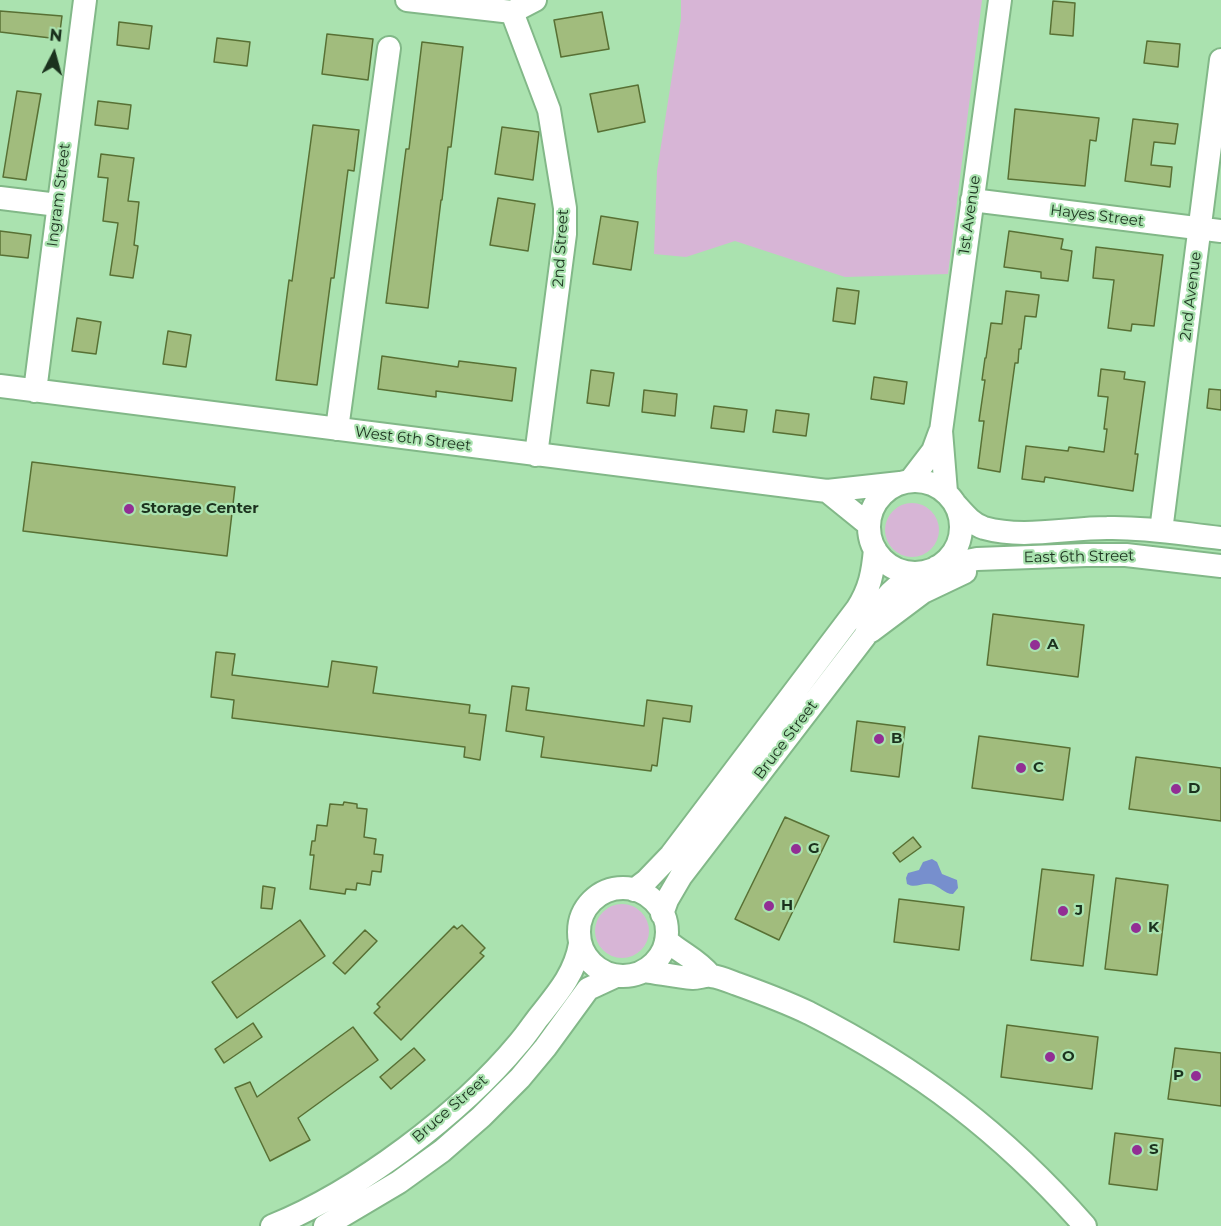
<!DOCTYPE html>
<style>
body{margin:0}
#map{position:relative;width:1221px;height:1226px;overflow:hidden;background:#aae2af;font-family:Montserrat,sans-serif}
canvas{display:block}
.north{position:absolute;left:24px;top:24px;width:60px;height:60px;-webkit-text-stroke:4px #aae2af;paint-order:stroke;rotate:6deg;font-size:16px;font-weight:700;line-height:24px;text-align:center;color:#1b321e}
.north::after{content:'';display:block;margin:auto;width:21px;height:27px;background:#1b321e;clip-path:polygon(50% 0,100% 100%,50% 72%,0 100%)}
</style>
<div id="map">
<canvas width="1221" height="1226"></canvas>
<div class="north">N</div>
</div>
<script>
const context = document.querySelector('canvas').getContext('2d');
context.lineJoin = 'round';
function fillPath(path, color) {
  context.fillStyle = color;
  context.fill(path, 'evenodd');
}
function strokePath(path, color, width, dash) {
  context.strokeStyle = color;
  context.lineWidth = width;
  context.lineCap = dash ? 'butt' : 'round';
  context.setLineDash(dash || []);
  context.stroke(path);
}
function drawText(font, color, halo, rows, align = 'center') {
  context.font = font + ' Montserrat,sans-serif';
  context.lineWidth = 4.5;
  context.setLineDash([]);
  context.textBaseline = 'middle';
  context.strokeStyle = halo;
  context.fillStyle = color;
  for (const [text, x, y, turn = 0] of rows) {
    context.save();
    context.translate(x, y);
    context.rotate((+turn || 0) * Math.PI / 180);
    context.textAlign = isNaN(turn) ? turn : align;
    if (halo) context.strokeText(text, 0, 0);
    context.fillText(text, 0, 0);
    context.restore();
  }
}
fillPath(new Path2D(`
 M 681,0 L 982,0 L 948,274 L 845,277 L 735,241 L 686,257 L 654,254 L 657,171 L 681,19 Z
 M885 530a27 27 0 1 1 54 0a27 27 0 1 1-54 0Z
 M595 931a27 27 0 1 1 54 0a27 27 0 1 1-54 0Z`), '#d7b5d6');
fillPath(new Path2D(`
 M 932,859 L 937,862 L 942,874 L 957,880 L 958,888 L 953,894 C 944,894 940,886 931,884 C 922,882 916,889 907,884 L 906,878 L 908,873 L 919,870 L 923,862 Z`), '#778fcd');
const building = new Path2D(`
 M 1053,1 L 1075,3 L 1073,36 L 1050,34 Z
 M 0,11 L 62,16 L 59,39 L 0,32 Z
 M 602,12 L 609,49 L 561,57 L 554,20 Z
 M 119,22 L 152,26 L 149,49 L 117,45 Z
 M 327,34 L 373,39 L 368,80 L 322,74 Z
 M 217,38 L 250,42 L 247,66 L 214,62 Z
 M 1147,41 L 1180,44 L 1178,67 L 1144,63 Z
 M 422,42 L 463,47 L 451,147 L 448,147 L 442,200 L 441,200 L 428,308 L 386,303 L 406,149 L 409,149 Z
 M 638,85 L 645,122 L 598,132 L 590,94 Z
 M 17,91 L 41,94 L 26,180 L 3,177 Z
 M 98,101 L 131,105 L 128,129 L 95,125 Z
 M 1015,109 L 1099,118 L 1096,141 L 1090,140 L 1085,186 L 1008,179 Z
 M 1133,119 L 1178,124 L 1175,144 L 1154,142 L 1151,165 L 1172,167 L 1170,187 L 1125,181 Z
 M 313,125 L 359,130 L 354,171 L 348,170 L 334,278 L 331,278 L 317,385 L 276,380 L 289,280 L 292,281 Z
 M 502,127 L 539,132 L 533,180 L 495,174 Z
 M 101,154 L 134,158 L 128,201 L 139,202 L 134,245 L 138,246 L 133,278 L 110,275 L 118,223 L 103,221 L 108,178 L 98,177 Z
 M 498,198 L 535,204 L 528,251 L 490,245 Z
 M 601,216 L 638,222 L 631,270 L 593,264 Z
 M 0,231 L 31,235 L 28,258 L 0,255 Z
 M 1009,231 L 1063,239 L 1061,249 L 1072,251 L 1068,281 L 1041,278 L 1041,272 L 1004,267 Z
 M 1096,247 L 1163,255 L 1154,326 L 1132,324 L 1131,331 L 1108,328 L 1114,280 L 1093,278 Z
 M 837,288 L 859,291 L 855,324 L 833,321 Z
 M 1006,291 L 1039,295 L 1036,317 L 1025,316 L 1021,349 L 1019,349 L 1018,363 L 1015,363 L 1000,472 L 978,468 L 984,421 L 979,421 L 985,380 L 982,380 L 985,358 L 986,358 L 991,323 L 1002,324 Z
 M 77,318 L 101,322 L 96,354 L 72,351 Z
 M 168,331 L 191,335 L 186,367 L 163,364 Z
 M 382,356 L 458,367 L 459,361 L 516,368 L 512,401 L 436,391 L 436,397 L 378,389 Z
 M 1101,369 L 1125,372 L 1124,379 L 1145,382 L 1135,454 L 1138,454 L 1133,491 L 1045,477 L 1044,482 L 1022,479 L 1026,446 L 1068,451 L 1069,447 L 1104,452 L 1107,429 L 1104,429 L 1108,397 L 1098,396 Z
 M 591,370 L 614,373 L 609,406 L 587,403 Z
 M 874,377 L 907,382 L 904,404 L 871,399 Z
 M 1209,389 L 1221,390 L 1221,410 L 1207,408 Z
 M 644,390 L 677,394 L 675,416 L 642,412 Z
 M 714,406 L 747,410 L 744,432 L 711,428 Z
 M 776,410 L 809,414 L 806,436 L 773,432 Z
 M 32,462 L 235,487 L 227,556 L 23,531 Z
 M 993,614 L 1084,625 L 1078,677 L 987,665 Z
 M 216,652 L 235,654 L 232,675 L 328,687 L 332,661 L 377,667 L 373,693 L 470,705 L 469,713 L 486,715 L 480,760 L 464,757 L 465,747 L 232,718 L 234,700 L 211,697 Z
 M 512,686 L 529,688 L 526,710 L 644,726 L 647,700 L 692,706 L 690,722 L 663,718 L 657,766 L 652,765 L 651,771 L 541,757 L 544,737 L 506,731 Z
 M 857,721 L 905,727 L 899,777 L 851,771 Z
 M 979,736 L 1070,748 L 1063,800 L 972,788 Z
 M 1136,757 L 1221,768 L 1221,821 L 1129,809 Z
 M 344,802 L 357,804 L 357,808 L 367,809 L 364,837 L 376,839 L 374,854 L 383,855 L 381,872 L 372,871 L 370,885 L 357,883 L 356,890 L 346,889 L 345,894 L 310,889 L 314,855 L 310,855 L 312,841 L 315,841 L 317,825 L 327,826 L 330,804 L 343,805 Z
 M 785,817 L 829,836 L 779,940 L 735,919 Z
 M 913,837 L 921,847 L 900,862 L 893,853 Z
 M 1042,869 L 1094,875 L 1083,966 L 1031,960 Z
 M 1116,878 L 1168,885 L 1157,975 L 1105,969 Z
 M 263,886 L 275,888 L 272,909 L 261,908 Z
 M 899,899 L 964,907 L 959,950 L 894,942 Z
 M 300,920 L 325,956 L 237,1018 L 212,982 Z
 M 462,925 L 485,948 L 480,953 L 484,956 L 401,1040 L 374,1013 L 380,1007 L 377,1004 L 454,926 L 457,929 Z
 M 365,930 L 377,941 L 345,974 L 333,963 Z
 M 253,1023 L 262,1037 L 224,1063 L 215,1049 Z
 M 1007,1025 L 1098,1037 L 1092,1089 L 1001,1077 Z
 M 353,1027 L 378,1060 L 298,1118 L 310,1140 L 270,1161 L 235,1088 L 250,1082 L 257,1097 Z
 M 414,1048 L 425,1060 L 391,1089 L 380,1077 Z
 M 1175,1048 L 1221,1053 L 1221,1106 L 1168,1099 Z
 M 1115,1133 L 1163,1139 L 1157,1190 L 1109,1184 Z`);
fillPath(building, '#a1bc7d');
strokePath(building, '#587034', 1.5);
const minor = new Path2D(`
 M 407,0 L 512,12 L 535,0
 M 512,12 L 549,110 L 565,208 L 565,234 L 536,455
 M 0,198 L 58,205
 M 972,200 L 1221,231
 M 0,386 L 827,491 L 900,483
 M 35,391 L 85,0
 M 337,429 L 389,48
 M 910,481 L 933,451 L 940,432
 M869 527a46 46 0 1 1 92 0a46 46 0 1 1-92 0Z
 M 827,491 L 869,525
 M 946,492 L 941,431 L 1000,0
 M 956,505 C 964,514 972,524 984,528 C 1023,539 1067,528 1107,528 C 1145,527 1183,534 1221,538
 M 1161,531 L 1221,60
 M 937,567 L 977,559 L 1086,555 L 1126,555 L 1221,566
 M 871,631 L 923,592 L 965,572
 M579 932a44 44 0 1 1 88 0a44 44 0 1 1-88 0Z
 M 634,890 L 646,881 L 671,855 L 857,609 C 870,589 873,572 875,549
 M 662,914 L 667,900 L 681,876 L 865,636 C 879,603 886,592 917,573
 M 666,940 C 682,954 697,959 710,975
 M 644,971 C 660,973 677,977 693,978 C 699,978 705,975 711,976 C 720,977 729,981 737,984 C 762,993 786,1002 809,1013 C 919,1069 1004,1134 1085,1226
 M 272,1226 C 358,1191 460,1114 519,1043 C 526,1035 532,1026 538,1018 C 557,994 575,974 580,944
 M 325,1226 L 399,1182 L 442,1151 L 481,1117 L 520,1078 L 545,1048 L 588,989 L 616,976`);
strokePath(minor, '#82b888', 26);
strokePath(minor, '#fff', 22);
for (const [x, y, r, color] of [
 [129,509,6,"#922e94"],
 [1035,645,6,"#922e94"],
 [879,739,6,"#922e94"],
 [1021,768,6,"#922e94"],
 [1176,789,6,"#922e94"],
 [796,849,6,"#922e94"],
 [769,906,6,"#922e94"],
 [1063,911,6,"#922e94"],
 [1136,928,6,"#922e94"],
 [1050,1057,6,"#922e94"],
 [1196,1076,6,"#922e94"],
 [1137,1150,6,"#922e94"]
]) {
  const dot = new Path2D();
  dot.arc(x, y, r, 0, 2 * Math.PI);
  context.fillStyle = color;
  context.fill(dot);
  strokePath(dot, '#aae2af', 2);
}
drawText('15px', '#1b321e', '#aae2af', [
 ["Ingram Street",59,195,-83],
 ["1st Avenue",970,215,-82],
 ["Hayes Street",1097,216,7],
 ["2nd Street",561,248,-86],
 ["2nd Avenue",1191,296,-83],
 ["West 6th Street",413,439,7],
 ["East 6th Street",1079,557,-1],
 ["Bruce Street",786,740,-53],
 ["Bruce Street",450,1109,-41]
]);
drawText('bold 15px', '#1b321e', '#aae2af', [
 ["Storage Center",141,509],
 ["A",1047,645],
 ["B",891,739],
 ["C",1033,768],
 ["D",1188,789],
 ["G",808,849],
 ["H",781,906],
 ["J",1075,911],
 ["K",1148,928],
 ["O",1062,1057],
 ["P",1184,1076,"right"],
 ["S",1149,1150]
], 'left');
</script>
